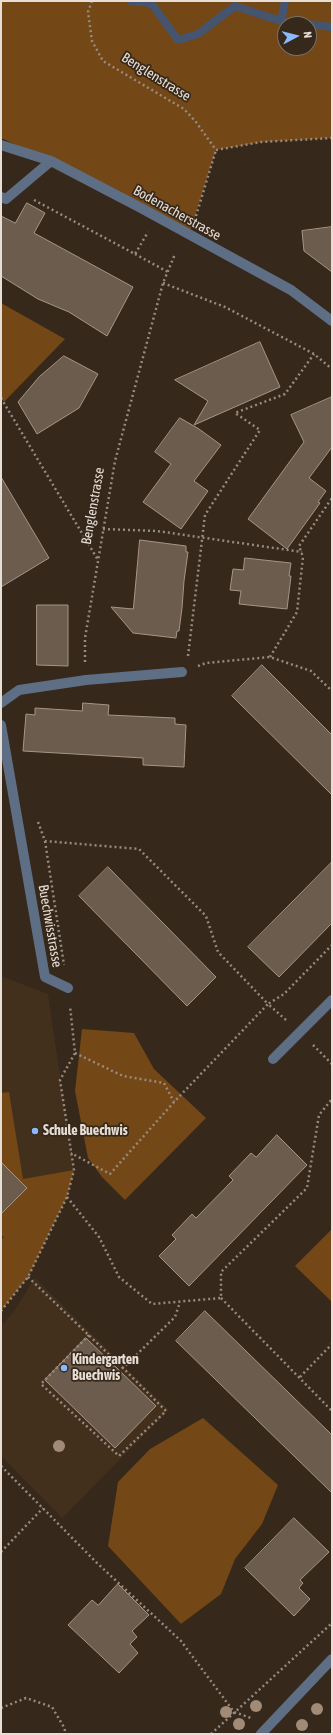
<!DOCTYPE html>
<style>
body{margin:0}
#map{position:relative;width:333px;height:1735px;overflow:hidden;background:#36281b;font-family:"Asap Condensed",sans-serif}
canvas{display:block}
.frame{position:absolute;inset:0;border:2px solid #e7ded5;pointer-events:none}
.north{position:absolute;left:277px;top:16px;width:40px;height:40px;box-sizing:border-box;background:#36281b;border:1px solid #7d7165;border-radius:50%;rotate:83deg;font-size:11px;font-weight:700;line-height:16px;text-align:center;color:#e7ded5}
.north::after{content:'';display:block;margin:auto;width:14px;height:18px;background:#8abafc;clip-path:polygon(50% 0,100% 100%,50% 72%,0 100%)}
</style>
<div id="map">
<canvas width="333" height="1735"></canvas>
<div class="frame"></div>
<div class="north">N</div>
</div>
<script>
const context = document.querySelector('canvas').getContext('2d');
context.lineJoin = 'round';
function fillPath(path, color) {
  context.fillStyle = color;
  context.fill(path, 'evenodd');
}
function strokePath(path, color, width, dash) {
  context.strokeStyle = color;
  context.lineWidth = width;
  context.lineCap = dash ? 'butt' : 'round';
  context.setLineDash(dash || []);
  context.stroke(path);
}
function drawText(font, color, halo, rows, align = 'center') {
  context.font = font + ' "Asap Condensed",sans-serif';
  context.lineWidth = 3.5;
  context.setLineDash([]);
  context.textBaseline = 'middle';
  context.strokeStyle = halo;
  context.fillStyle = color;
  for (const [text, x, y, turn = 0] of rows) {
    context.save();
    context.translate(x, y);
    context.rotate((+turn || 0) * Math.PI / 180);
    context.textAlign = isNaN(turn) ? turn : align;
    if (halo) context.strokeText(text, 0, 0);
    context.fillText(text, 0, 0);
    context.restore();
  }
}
fillPath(new Path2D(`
 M 1,976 L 48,994 L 74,1170 L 67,1197 L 28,1277 L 1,1311 Z
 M 35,1278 L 169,1410 L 62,1518 L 1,1456 L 1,1326 L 14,1311 Z`), '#422f1c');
fillPath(new Path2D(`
 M 1,1 L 332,1 L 332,138 L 262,142 L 216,150 L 189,235 L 51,161 L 1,138 ZM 285,24 L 309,24 L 309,48 L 285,48 Z
 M 1,303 L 65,339 L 4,402 L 1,398 Z
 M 82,1029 L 134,1033 L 154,1069 L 206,1118 L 125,1200 L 102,1177 L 88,1158 L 75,1091 Z
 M 9,1092 L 23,1179 L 74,1170 L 67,1197 L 28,1277 L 1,1311 L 1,1240 L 4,1237 L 1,1235 L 1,1214 L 27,1188 L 1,1162 L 1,1093 Z
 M 332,1229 L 332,1302 L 295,1266 Z
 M 203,1418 L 278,1485 L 262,1524 L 235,1559 L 221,1594 L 181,1624 L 108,1546 L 118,1482 L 150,1449 Z`), '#734716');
strokePath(new Path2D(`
 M 131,1 L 151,3 L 178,40 L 198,34 L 235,6 L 281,21 L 332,27
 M 281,21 L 285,1`), '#455570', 8);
const building = new Path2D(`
 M 27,203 L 45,213 L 34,233 L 133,287 L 107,336 L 69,312 L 38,299 L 1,276 L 1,216 L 15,223 Z
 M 332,227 L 332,272 L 304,251 L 302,231 Z
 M 260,342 L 280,387 L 194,425 L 208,401 L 175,380 Z
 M 64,356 L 98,374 L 79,408 L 37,434 L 18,402 L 39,377 Z
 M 332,397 L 332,447 L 309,478 L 326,491 L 318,502 L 320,503 L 287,549 L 248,519 L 304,442 L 291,415 Z
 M 180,418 L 199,429 L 221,445 L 194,481 L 208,491 L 181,529 L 143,502 L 171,464 L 155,452 Z
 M 1,477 L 49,558 L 1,587 Z
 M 140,540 L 186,546 L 186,552 L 188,552 L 184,581 L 182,608 L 179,631 L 177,631 L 176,638 L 133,633 L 111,607 L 133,609 Z
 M 245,558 L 291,563 L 289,576 L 291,576 L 287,609 L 239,604 L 241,591 L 230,590 L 233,569 L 243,570 Z
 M 37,605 L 68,605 L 68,666 L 37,665 Z
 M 262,665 L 332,735 L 332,795 L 232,696 Z
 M 83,703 L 109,705 L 108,715 L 175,718 L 175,724 L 186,725 L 184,767 L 143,765 L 143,758 L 23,751 L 26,714 L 35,715 L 35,708 L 82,711 Z
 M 332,862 L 332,923 L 279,977 L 248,947 Z
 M 108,867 L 216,977 L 187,1006 L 79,896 Z
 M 277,1135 L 307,1165 L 189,1286 L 159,1256 L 176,1239 L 172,1235 L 192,1214 L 196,1218 L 233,1180 L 229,1176 L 251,1153 L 256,1157 Z
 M 1,1162 L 27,1188 L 1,1214 Z
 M 205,1311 L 332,1435 L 332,1493 L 176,1341 Z
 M 86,1338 L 156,1406 L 115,1448 L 45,1380 Z
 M 294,1518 L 329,1552 L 300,1580 L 303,1583 L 299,1588 L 310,1599 L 294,1616 L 245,1568 Z
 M 118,1584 L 149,1615 L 132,1631 L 137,1637 L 130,1644 L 138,1653 L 119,1673 L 68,1625 L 92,1600 L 98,1605 Z`);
fillPath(building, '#6c5c4e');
strokePath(building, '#a79585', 1);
strokePath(new Path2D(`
 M 92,1 L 88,12 L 92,41 L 103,61 L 184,109 L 196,122 L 216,150
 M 216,150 L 261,142 L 332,138
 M 34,200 L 135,254 L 148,232
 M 196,216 L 216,150
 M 135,254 L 168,272
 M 163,283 L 225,307 L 314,354 L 332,369
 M 1,398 L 98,560
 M 103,529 L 157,531 L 302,552
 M 188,656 L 205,515 L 260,430 L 235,413 L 285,394 L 314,354
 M 270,657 L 297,612 L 303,557 L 299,546 L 332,498
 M 85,662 L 85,638 L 115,461 L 163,283 L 175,254
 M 198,666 L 206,663 L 270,657 L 311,671 L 332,691
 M 38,822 L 45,841 L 139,849 L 206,916 L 218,952 L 268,1004 L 174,1102 L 110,1174 L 71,1153
 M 45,841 L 64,965
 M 286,1020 L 268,1004 L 284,994 L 332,945
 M 313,1045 L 332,1064
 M 75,1053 L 123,1076 L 164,1083 L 174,1102
 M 67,1197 L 99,1237 L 119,1277 L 152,1304 L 221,1298 L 221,1272 L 307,1188 L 319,1115 L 332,1099
 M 28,1277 L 123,1368 L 175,1317 L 180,1302
 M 221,1298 L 332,1411
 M 1,1311 L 28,1277 L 67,1197 L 74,1170 L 60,1080 L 75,1053 L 70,1006
 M 89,1335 L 41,1384 L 119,1456 L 166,1411 L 123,1368
 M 300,1377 L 332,1344
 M 1,1466 L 97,1563 L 181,1641 L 234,1712 L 251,1718
 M 1,1552 L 43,1508
 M 1,1708 L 26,1698 L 52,1707 L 65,1729 L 64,1734
 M 211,1734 L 332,1623`), '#968b80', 2.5, [2, 3]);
strokePath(new Path2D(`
 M 1,145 L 51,161 L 141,208 L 291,290 L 332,321
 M 1,197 L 6,199 L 51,161
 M 1,703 L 19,690 L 86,680 L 182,672
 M 1,725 L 45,977 L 68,988
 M 273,1059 L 332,1000
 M 261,1734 L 332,1659`), '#5e6e84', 10);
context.fillStyle = '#a18b77';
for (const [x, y] of [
 [59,1446],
 [256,1706],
 [317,1709],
 [226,1712],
 [239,1724],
 [302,1725]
]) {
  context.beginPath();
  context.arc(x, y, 6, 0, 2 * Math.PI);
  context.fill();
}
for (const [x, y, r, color] of [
 [35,1131,4,"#8abafc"],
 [64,1368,4,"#8abafc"]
]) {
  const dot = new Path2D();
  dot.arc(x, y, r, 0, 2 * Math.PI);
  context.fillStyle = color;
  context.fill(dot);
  strokePath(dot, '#36281b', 1.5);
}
drawText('14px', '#e7ded5', '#36281b', [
 ["Benglenstrasse",156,77,32],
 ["Bodenacherstrasse",177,213,29],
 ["Benglenstrasse",93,506,-80],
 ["Buechwisstrasse",50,926,80]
]);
drawText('bold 14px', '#e7ded5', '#36281b', [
 ["Schule Buechwis",43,1131],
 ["Kindergarten",72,1360],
 ["Buechwis",72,1376]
], 'left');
</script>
